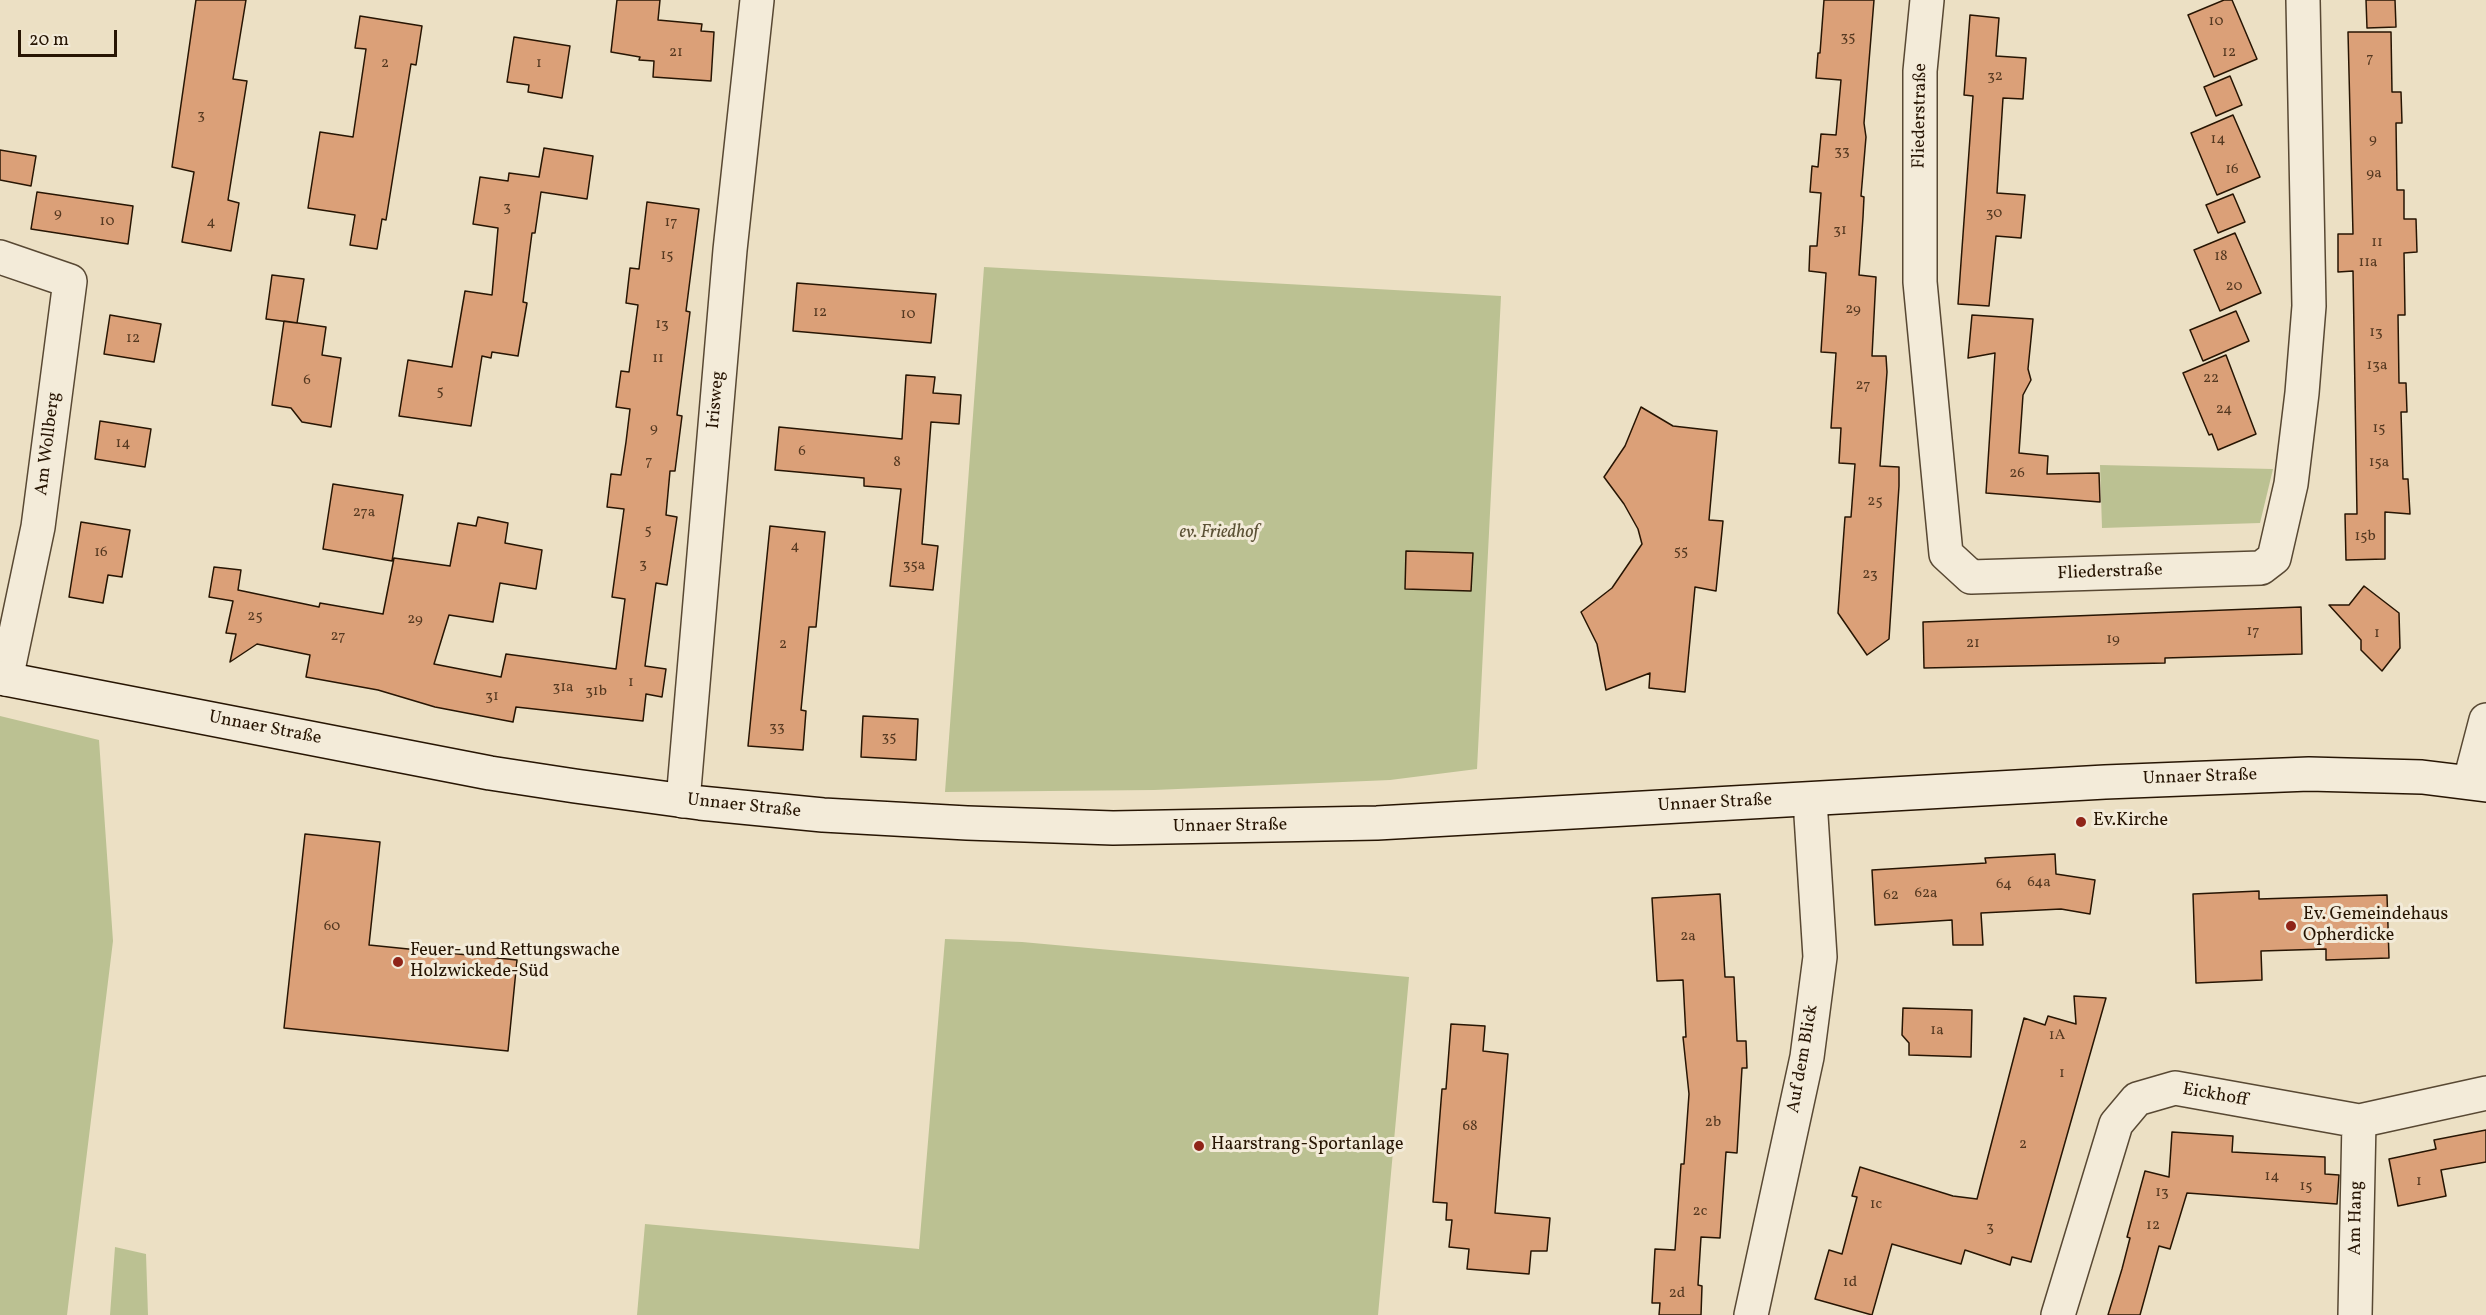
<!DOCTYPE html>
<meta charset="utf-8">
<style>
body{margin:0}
#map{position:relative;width:2486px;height:1315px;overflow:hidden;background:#ece0c4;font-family:Vollkorn,serif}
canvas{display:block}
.scale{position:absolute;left:18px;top:30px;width:99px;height:27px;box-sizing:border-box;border:3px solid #271503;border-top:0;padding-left:8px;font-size:18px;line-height:21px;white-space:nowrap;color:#271503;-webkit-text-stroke:4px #f3ebd9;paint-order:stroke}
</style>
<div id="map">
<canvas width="2486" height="1315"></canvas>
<div class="scale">20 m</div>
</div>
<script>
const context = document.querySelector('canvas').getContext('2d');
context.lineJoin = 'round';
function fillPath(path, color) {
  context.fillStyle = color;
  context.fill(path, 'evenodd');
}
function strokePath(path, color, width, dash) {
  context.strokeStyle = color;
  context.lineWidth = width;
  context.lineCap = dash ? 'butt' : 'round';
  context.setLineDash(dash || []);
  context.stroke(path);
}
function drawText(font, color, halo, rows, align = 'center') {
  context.font = font + ' Vollkorn,serif';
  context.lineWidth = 6;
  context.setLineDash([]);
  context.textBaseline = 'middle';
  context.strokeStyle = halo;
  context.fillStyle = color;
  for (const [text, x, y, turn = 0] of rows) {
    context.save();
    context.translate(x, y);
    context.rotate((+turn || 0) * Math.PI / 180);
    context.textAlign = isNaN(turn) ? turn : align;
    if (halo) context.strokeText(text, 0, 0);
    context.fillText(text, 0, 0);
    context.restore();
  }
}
fillPath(new Path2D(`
 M 984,267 L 1501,296 L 1477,769 L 1390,780 L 1154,790 L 945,792 Z
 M 2100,465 L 2273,469 L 2260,523 L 2102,528 Z
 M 0,716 L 99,740 L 113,941 L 67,1315 L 0,1315 Z
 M 945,939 L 1022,942 L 1409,977 L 1378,1315 L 637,1315 L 645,1224 L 919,1249 Z
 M 115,1247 L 146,1254 L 148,1315 L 110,1315 Z`), '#bbc192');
const building = new Path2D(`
 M 196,0 L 246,0 L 233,79 L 247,81 L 228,200 L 239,203 L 231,251 L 182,242 L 194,172 L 172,167 Z
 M 617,0 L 660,0 L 658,20 L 702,24 L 701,31 L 714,32 L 711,81 L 653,77 L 654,61 L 639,60 L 640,57 L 611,52 Z
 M 1824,0 L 1874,0 L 1864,123 L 1866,137 L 1861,196 L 1864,197 L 1863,217 L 1859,275 L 1876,277 L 1872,356 L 1886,356 L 1887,372 L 1880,466 L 1899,467 L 1899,486 L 1889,639 L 1867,655 L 1838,613 L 1845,517 L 1851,517 L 1855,464 L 1839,463 L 1841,428 L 1831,428 L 1836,353 L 1821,352 L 1826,273 L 1809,271 L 1810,246 L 1817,246 L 1821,193 L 1810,192 L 1812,166 L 1818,167 L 1821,134 L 1836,135 L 1841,80 L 1816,78 L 1818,53 L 1820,53 Z
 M 2224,0 L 2232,0 L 2257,59 L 2214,77 L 2188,15 Z
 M 2366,0 L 2395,0 L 2396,27 L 2367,28 Z
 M 1970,15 L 1999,18 L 1996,56 L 2026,58 L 2023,99 L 2003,98 L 1997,193 L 2025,195 L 2021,238 L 1996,236 L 1989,306 L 1958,304 L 1973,96 L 1964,95 Z
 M 360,16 L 422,26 L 416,65 L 411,64 L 386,220 L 382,219 L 377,249 L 350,245 L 355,215 L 308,208 L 320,132 L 353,137 L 366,49 L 355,48 Z
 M 2348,32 L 2391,32 L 2392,92 L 2401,92 L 2402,123 L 2396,123 L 2397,190 L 2404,190 L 2404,219 L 2416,219 L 2417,252 L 2404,253 L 2405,315 L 2398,315 L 2399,383 L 2406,383 L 2407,412 L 2401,412 L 2403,479 L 2408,479 L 2410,514 L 2385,512 L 2385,559 L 2346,560 L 2345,514 L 2357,514 L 2353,271 L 2338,272 L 2338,234 L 2353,234 Z
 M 514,37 L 570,46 L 562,98 L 528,92 L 529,85 L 507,82 Z
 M 2230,76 L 2242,105 L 2216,116 L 2204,87 Z
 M 2233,115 L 2260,177 L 2217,195 L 2191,133 Z
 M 544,148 L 593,156 L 587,199 L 541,192 L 535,233 L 532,233 L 523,302 L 527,303 L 518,356 L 492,352 L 491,358 L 482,356 L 471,426 L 399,416 L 408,360 L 452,367 L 465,291 L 492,295 L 498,228 L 473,224 L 480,177 L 508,181 L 509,173 L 539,177 Z
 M 0,150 L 36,156 L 31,186 L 0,180 Z
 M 37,192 L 133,206 L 128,244 L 31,229 Z
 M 2233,194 L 2245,222 L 2218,233 L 2206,205 Z
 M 647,202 L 699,209 L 686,311 L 690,312 L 677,415 L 682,416 L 675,471 L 670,471 L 666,515 L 677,517 L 667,585 L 656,583 L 645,666 L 666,669 L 662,697 L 646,694 L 643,721 L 516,707 L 513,722 L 435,707 L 378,690 L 306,677 L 310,655 L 257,644 L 230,662 L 236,634 L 226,633 L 233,601 L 209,597 L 214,567 L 241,570 L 238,590 L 319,607 L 320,603 L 383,614 L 394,558 L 450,566 L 458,523 L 476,526 L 478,517 L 508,523 L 505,543 L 542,550 L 536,589 L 500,583 L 493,622 L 449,615 L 434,664 L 501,677 L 506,654 L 616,669 L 625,599 L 612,597 L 624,509 L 607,507 L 611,474 L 621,475 L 626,442 L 630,409 L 616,407 L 621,371 L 629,372 L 638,305 L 626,303 L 630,268 L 639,269 Z
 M 2235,233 L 2261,293 L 2220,311 L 2194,250 Z
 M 272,275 L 304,279 L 297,323 L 266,319 Z
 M 797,283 L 936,294 L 931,343 L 793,331 Z
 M 2236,311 L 2249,341 L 2203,361 L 2190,330 Z
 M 110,315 L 161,324 L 154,362 L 104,354 Z
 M 1972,315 L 2033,319 L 2028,369 L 2031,380 L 2023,395 L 2019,453 L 2048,456 L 2047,474 L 2099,473 L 2100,502 L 1986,493 L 1995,353 L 1968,358 Z
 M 284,321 L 326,327 L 322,355 L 341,358 L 331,427 L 302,422 L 291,408 L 272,405 Z
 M 2226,355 L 2256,434 L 2218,450 L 2212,434 L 2209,435 L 2183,373 Z
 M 906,375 L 935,377 L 933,393 L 961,395 L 959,424 L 931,422 L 922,544 L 938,546 L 933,590 L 890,586 L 901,489 L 864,486 L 864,478 L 775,470 L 779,427 L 902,439 Z
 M 1641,407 L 1673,426 L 1717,431 L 1709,520 L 1723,521 L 1716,591 L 1695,587 L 1685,692 L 1649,688 L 1650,673 L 1606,690 L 1597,644 L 1581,612 L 1612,588 L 1642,544 L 1638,529 L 1624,504 L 1604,477 L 1625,446 Z
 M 100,421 L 151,429 L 145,467 L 95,459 Z
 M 333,484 L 403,495 L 392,561 L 323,549 Z
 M 81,522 L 130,530 L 122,577 L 108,575 L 103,603 L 69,597 Z
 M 770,526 L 825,532 L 816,627 L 809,627 L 801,710 L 806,711 L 803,750 L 748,746 Z
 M 1406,551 L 1473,553 L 1471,591 L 1405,589 Z
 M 2364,586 L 2399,613 L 2400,648 L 2382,671 L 2361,650 L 2361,640 L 2329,605 L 2349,605 Z
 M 2301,607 L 2302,654 L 2165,658 L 2165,663 L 1924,668 L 1923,622 Z
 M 863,716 L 918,719 L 916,760 L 861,757 Z
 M 305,834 L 380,842 L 369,945 L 517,960 L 508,1051 L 284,1028 Z
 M 2055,854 L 2056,874 L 2095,880 L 2090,914 L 2061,909 L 1981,913 L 1983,945 L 1953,945 L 1952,920 L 1875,925 L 1872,870 L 1986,863 L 1985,858 Z
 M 2259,891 L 2259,899 L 2387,895 L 2389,958 L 2326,960 L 2326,949 L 2261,951 L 2262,980 L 2196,983 L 2193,894 Z
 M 1720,894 L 1725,977 L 1734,977 L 1737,1041 L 1746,1041 L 1747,1068 L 1742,1068 L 1737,1153 L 1726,1152 L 1720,1238 L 1701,1237 L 1698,1285 L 1702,1286 L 1701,1315 L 1659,1315 L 1660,1303 L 1652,1303 L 1655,1249 L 1675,1250 L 1681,1164 L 1684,1164 L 1689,1094 L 1683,1037 L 1686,1037 L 1683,980 L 1657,981 L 1652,898 Z
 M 2074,996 L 2106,998 L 2031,1262 L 2012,1257 L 2010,1265 L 1965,1250 L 1961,1264 L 1892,1244 L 1872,1315 L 1815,1299 L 1829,1250 L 1842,1254 L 1857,1197 L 1852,1196 L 1860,1167 L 1953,1196 L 1977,1199 L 2024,1018 L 2045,1025 L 2048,1016 L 2076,1024 Z
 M 1903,1008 L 1972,1010 L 1971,1057 L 1909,1055 L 1909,1043 L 1902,1035 Z
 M 1451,1024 L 1485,1026 L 1483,1051 L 1508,1054 L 1495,1213 L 1550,1218 L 1547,1251 L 1531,1251 L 1529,1274 L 1467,1269 L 1469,1249 L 1449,1247 L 1452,1220 L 1446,1220 L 1447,1203 L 1433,1202 L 1442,1089 L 1446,1089 Z
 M 2486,1130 L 2486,1162 L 2441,1170 L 2446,1196 L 2398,1206 L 2389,1159 L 2436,1149 L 2434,1140 Z
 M 2172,1132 L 2233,1136 L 2232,1152 L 2325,1157 L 2325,1174 L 2339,1175 L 2337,1204 L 2187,1193 L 2170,1249 L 2159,1246 L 2140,1315 L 2108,1315 L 2122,1269 L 2130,1238 L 2127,1237 L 2145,1171 L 2169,1177 Z`);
fillPath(building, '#dba078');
strokePath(building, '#271503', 1.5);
const minor = new Path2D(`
 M 1927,0 L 1920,71 L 1920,282 L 1946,554 L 1971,577 L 2261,568 L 2274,558 L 2291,484 L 2302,393 L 2309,306 L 2303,0
 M 0,257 L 70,281 L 38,527 L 6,679
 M 683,801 L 730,250 L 757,0
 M 1751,1315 L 1807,1057 L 1820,957 L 1810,800
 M 2058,1315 L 2116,1124 L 2137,1099 L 2175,1088 L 2359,1121 L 2486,1093
 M 2355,1315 L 2359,1121`);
const tertiary = new Path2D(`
 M 2470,781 L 2486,720`);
const secondary = new Path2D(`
 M 0,678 L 490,773 L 575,786 L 700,803 L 823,815 L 967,823 L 1113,828 L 1377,823 L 2105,782 L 2309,774 L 2422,777 L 2486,785`);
strokePath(minor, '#584833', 36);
strokePath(tertiary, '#584833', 36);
strokePath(secondary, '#271503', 36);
strokePath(minor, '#f3ebd9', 33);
strokePath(tertiary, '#f3ebd9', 33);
strokePath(secondary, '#f3ebd9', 33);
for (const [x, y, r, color] of [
 [2081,822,6,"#8f2418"],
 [2291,926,6,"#8f2418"],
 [398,962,6,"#8f2418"],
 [1199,1146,6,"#8f2418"]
]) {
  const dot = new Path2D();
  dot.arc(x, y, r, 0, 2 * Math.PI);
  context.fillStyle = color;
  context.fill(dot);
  strokePath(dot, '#f3ebd9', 2);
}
drawText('15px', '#543820', null, [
 ["10",2216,22],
 ["35",1848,38],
 ["21",676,53],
 ["12",2229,53],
 ["7",2370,59],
 ["2",385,64],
 ["1",539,64],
 ["32",1995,77],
 ["3",201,116],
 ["14",2218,140],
 ["9",2373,140],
 ["33",1842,152],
 ["16",2232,170],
 ["9a",2374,174],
 ["3",507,208],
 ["9",58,214],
 ["30",1994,214],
 ["10",107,222],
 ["4",211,223],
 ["17",671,223],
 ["31",1840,231],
 ["11",2377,243],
 ["15",667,256],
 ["18",2221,257],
 ["11a",2368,263],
 ["20",2234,287],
 ["29",1853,310],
 ["12",820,313],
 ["10",908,315],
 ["13",662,325],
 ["13",2376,333],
 ["12",133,339],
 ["11",658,359],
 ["13a",2377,366],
 ["22",2211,379],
 ["6",307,381],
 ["27",1863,386],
 ["5",440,392],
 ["24",2224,410],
 ["9",654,429],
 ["15",2379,429],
 ["14",123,444],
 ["6",802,452],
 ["7",649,462],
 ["8",897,463],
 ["15a",2379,463],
 ["26",2017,474],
 ["25",1875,502],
 ["27a",364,513],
 ["5",648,531],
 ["15b",2365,537],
 ["4",795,547],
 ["55",1681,552],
 ["16",101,553],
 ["3",643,565],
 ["35a",914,566],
 ["23",1870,575],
 ["25",255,617],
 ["29",415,620],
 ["17",2253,632],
 ["1",2377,634],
 ["27",338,637],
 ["19",2113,640],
 ["21",1973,644],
 ["2",783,645],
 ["1",631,683],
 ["31a",563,688],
 ["31b",596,692],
 ["31",492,697],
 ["33",777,728],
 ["35",889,738],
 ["64a",2039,883],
 ["64",2004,885],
 ["62a",1926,894],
 ["62",1891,896],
 ["60",332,927],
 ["2a",1688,937],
 ["1a",1937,1031],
 ["1A",2057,1036],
 ["1",2062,1074],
 ["2b",1713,1123],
 ["68",1470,1127],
 ["2",2023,1145],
 ["14",2272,1177],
 ["1",2419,1182],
 ["15",2306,1187],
 ["13",2162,1193],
 ["1c",1876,1205],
 ["2c",1700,1212],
 ["12",2153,1226],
 ["3",1990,1228],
 ["1d",1850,1283],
 ["2d",1677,1294]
]);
drawText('18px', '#271503', '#f3ebd9', [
 ["Fliederstraße",1921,116,-89],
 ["Irisweg",717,400,-85],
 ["Am Wollberg",49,444,-83],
 ["Fliederstraße",2110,573,-2],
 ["Unnaer Straße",265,729,11],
 ["Unnaer Straße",2200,778,-2],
 ["Unnaer Straße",1715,804,-3],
 ["Unnaer Straße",744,807,6],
 ["Unnaer Straße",1230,827,-1],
 ["Auf dem Blick",1804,1059,-80],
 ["Eickhoff",2215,1096,10],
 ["Am Hang",2357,1218,-89]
]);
drawText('italic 18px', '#5b5135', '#f3ebd9', [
 ["ev. Friedhof",1219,534]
]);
drawText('18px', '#271503', '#f3ebd9', [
 ["Ev.Kirche",2093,822],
 ["Ev. Gemeindehaus",2303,916],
 ["Opherdicke",2303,937],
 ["Feuer- und Rettungswache",410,952],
 ["Holzwickede-Süd",410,973],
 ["Haarstrang-Sportanlage",1211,1146]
], 'left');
</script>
